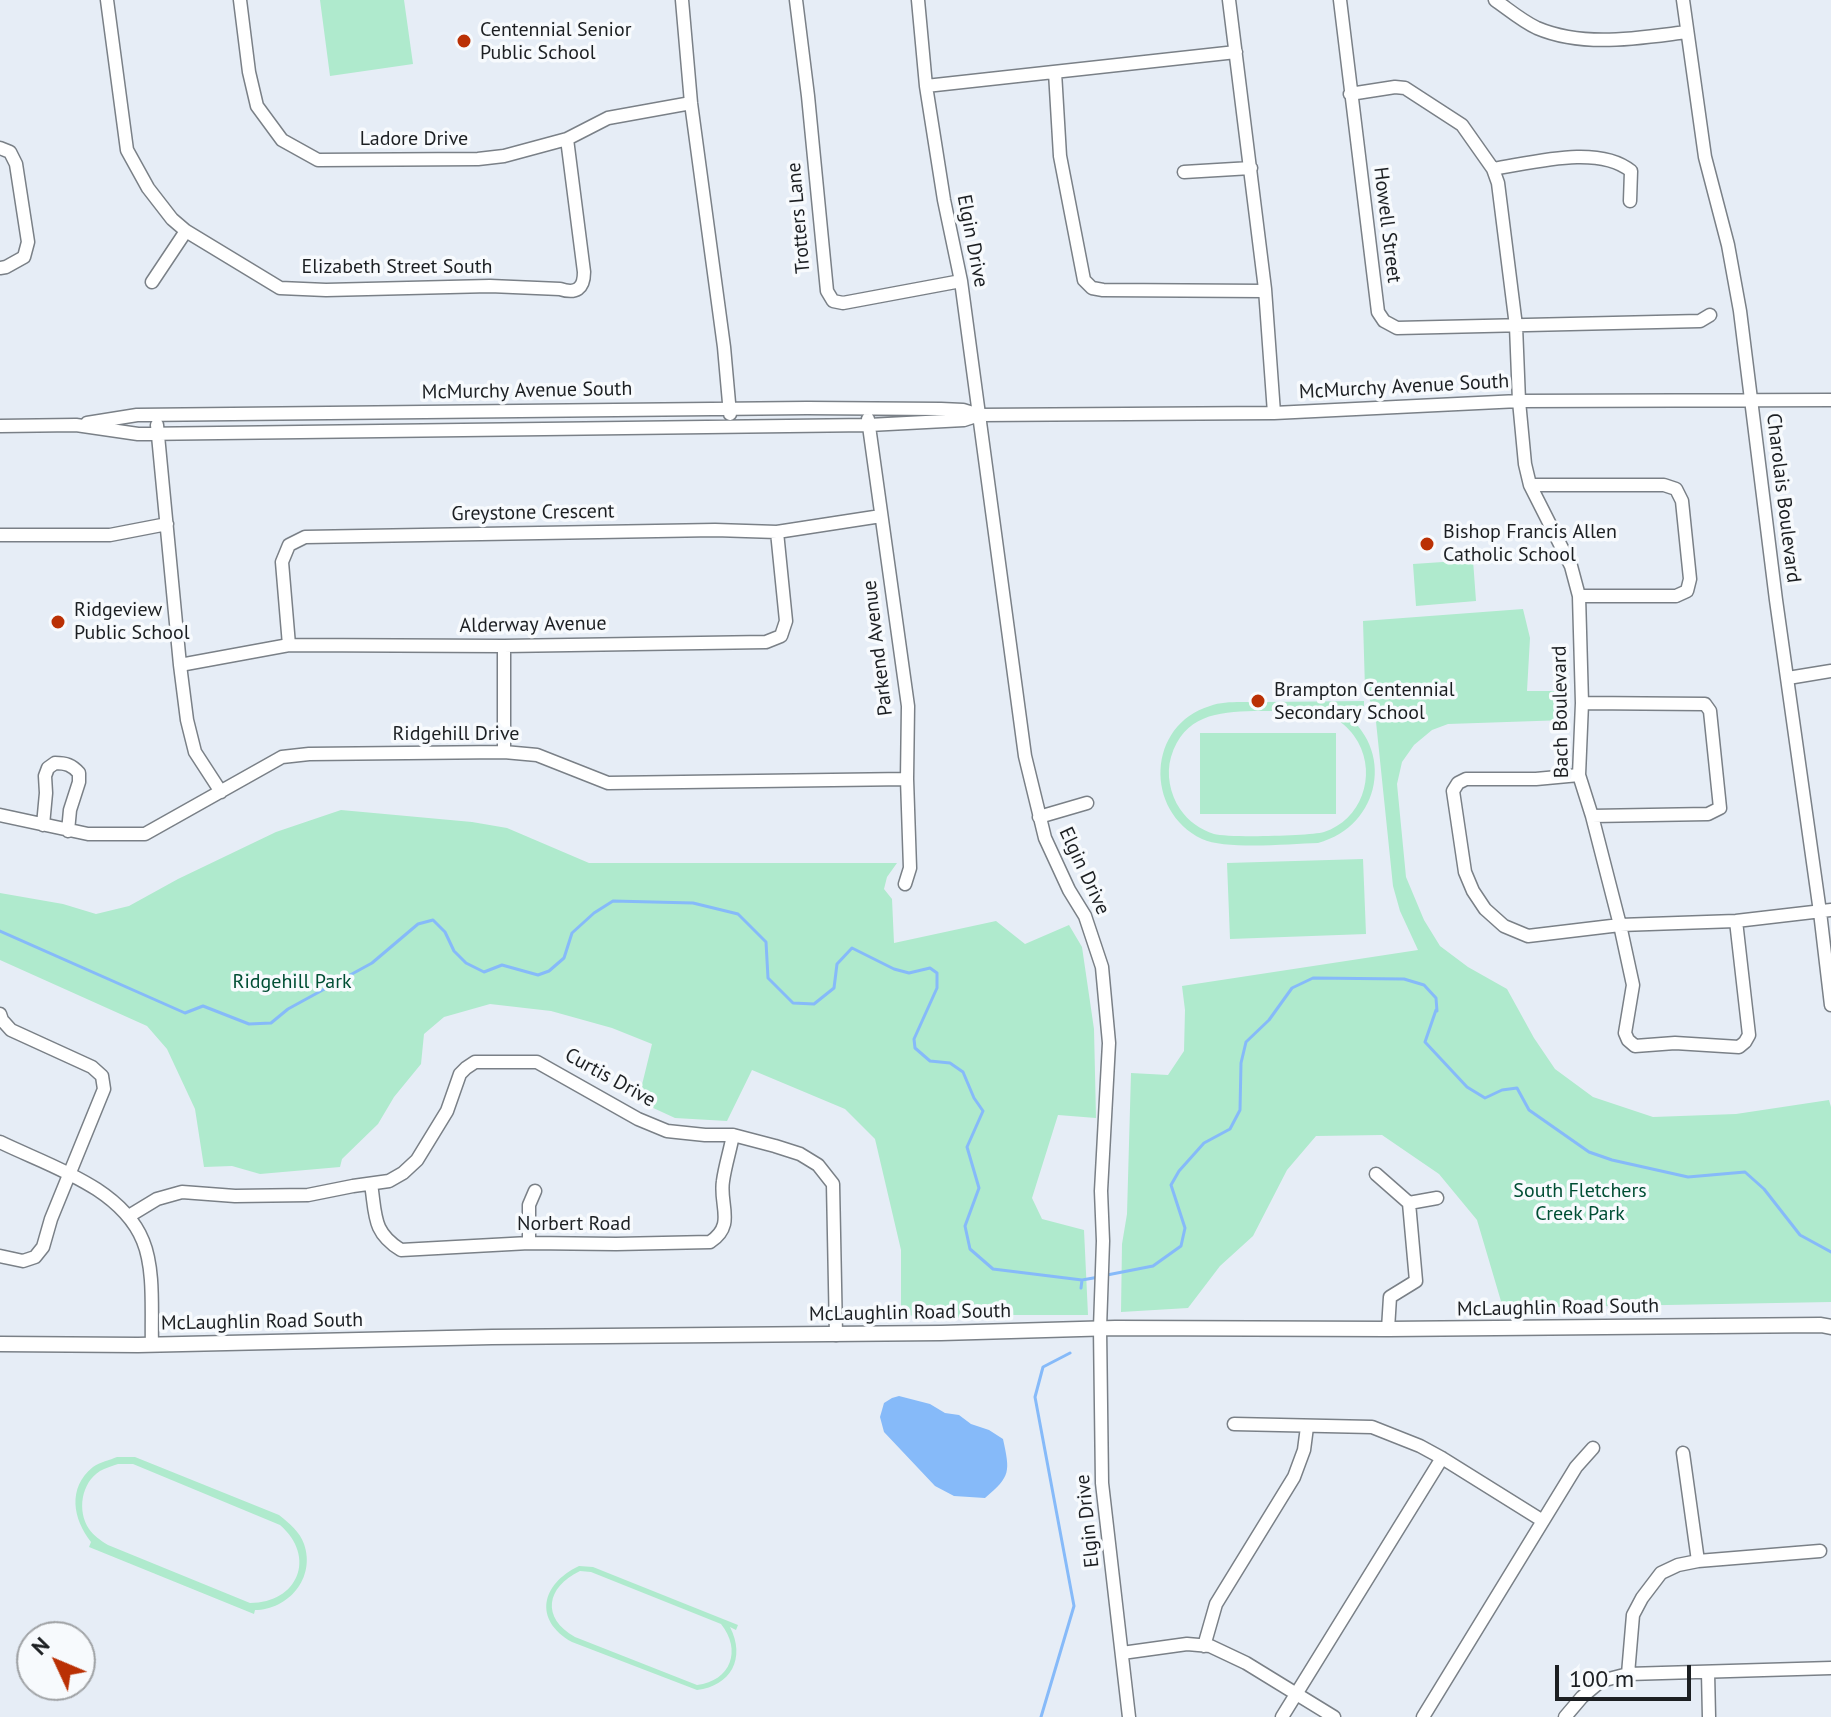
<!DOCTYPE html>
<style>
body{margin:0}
#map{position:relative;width:1831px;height:1717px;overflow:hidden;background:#e6edf6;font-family:"PT Sans",sans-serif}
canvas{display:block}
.north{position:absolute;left:16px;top:1621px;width:80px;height:80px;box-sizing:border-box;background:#f7fafd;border:2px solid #9fa2a5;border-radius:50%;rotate:314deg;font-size:22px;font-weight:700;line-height:32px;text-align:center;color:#1c1f22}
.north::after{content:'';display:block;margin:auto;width:28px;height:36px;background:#ba3004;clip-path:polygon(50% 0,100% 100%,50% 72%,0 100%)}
.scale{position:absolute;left:1555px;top:1665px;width:136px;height:36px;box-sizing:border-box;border:4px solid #1c1f22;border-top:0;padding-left:10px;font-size:24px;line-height:28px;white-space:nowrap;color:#1c1f22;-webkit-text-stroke:6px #f7fafd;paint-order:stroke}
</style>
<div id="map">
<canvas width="1831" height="1717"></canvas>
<div class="north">N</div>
<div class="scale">100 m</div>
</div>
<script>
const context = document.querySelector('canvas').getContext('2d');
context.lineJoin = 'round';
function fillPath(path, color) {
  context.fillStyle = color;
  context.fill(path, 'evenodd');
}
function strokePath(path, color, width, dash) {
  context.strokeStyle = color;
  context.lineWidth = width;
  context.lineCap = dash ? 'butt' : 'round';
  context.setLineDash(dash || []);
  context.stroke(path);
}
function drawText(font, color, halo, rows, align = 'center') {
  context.font = font + ' "PT Sans",sans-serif';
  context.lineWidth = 7;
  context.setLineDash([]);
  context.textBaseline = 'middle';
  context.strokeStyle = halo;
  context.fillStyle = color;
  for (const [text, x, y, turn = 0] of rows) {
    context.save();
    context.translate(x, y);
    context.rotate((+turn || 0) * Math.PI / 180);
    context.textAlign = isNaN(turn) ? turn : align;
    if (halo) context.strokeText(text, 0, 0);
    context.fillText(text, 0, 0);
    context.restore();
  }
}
fillPath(new Path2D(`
 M 320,0 L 404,0 L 413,64 L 330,76 Z
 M 1473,560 L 1476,601 L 1416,606 L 1413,564 Z
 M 1523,609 L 1530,638 L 1527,691 L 1567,691 L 1566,720 L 1448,724 L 1432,730 L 1414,745 L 1402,762 L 1397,784 L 1406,877 L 1424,920 L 1440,946 L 1468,967 L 1507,989 L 1534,1038 L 1555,1069 L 1593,1097 L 1653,1117 L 1736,1114 L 1829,1100 L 1831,1107 L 1831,1302 L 1503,1308 L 1477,1220 L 1439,1174 L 1382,1135 L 1316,1136 L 1287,1170 L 1253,1236 L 1220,1266 L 1188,1308 L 1121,1312 L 1122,1244 L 1127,1214 L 1131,1073 L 1168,1075 L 1184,1051 L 1185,1010 L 1182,986 L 1418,950 L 1400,911 L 1393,886 L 1375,712 L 1365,689 L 1363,621 Z
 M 1364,701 L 1364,710 L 1341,711 C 1396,748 1381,826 1318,843 C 1289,844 1226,850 1202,839 C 1144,811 1147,725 1210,706 C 1227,700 1248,703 1265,702 C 1298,702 1331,701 1364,701 ZM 1309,710 C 1330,712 1348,724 1358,742 C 1377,776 1361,820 1324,832 C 1310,836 1228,838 1214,834 C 1201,830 1188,821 1180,809 C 1170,794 1166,774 1171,757 C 1184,715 1217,712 1254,711 C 1272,711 1291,711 1309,710 Z
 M 1200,733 L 1336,733 L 1336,814 L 1200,814 Z
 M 341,810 L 472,822 L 507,828 L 589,863 L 897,863 L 887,877 L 884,889 L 892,899 L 894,943 L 996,921 L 1025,944 L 1069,925 L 1082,947 L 1094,1029 L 1096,1118 L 1058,1115 L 1032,1198 L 1042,1219 L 1084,1230 L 1088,1315 L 960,1315 L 959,1318 L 901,1315 L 901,1250 L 875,1139 L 845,1109 L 752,1070 L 727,1121 L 675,1118 L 638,1101 L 652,1044 L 612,1028 L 551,1011 L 490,1004 L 444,1017 L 424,1034 L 421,1064 L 394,1097 L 378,1124 L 342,1159 L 340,1167 L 260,1174 L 232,1166 L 204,1167 L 195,1109 L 167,1049 L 147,1026 L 0,960 L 0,893 L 63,904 L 96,914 L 129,906 L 178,879 L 276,832 Z
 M 1363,859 L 1366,934 L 1230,939 L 1227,863 Z
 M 117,1457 L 135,1457 L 279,1515 C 289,1523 300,1532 304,1544 C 316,1578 288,1610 255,1610 L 254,1614 L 89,1547 L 91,1542 C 73,1519 67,1488 93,1467 C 100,1462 110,1460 117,1457 ZM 118,1464 L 133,1464 L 280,1525 C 317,1557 298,1603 250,1603 L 108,1545 C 100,1540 94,1536 89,1529 C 77,1511 81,1483 100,1471 C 105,1468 112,1466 118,1464 Z
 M 579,1566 L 593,1567 L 738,1625 L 736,1630 L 730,1627 C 746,1658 731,1686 697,1690 L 572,1642 C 533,1620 541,1584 579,1566 ZM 580,1571 L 591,1572 L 721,1624 C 742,1650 731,1681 697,1685 L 575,1637 C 541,1618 546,1587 580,1571 Z`), '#afeacd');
fillPath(new Path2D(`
 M 899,1396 L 930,1404 L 945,1413 L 959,1415 L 971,1424 L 989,1430 L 1003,1439 C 1010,1472 1011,1476 985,1498 L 954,1496 L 935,1486 L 884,1432 L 880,1417 L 884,1403 L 892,1398 Z`), '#86baf9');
strokePath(new Path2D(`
 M 0,931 L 185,1013 L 203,1006 L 249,1024 L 271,1023 L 288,1009 L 372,963 L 418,924 L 433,920 L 445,932 L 454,951 L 466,963 L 484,972 L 502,965 L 538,975 L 549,971 L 564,958 L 572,933 L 594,913 L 613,901 L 693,903 L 738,914 L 766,942 L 768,978 L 793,1003 L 814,1004 L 834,988 L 837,964 L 852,948 L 894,969 L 909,973 L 930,968 L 937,973 L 937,988 L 914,1039 L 915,1048 L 930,1061 L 950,1063 L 963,1072 L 974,1098 L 983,1111 L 967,1147 L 979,1188 L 965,1226 L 970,1249 L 993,1269 L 1082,1280 L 1099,1277
 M 1436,1010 L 1425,1042 L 1467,1087 L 1485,1098 L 1502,1090 L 1517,1088 L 1529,1110 L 1589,1152 L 1612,1160 L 1688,1177 L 1745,1172 L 1764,1189 L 1800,1235 L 1831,1252
 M 1107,1275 L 1153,1266 L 1181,1246 L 1185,1228 L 1171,1185 L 1179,1171 L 1204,1143 L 1230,1129 L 1240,1110 L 1241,1063 L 1246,1042 L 1269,1020 L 1292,988 L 1313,978 L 1404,979 L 1424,985 L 1436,998 L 1437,1011
 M 1081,1288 L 1082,1280
 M 1041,1717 L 1074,1606 L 1035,1397 L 1043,1367 L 1070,1353`), '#86baf9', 3);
const minor = new Path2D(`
 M 107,0 L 127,150 L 148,188 L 172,219 L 186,231 L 280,288 L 326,290 L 490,286 L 560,289 C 576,294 584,289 584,272 L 567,139
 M 240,0 L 249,72 L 257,106 L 282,140 L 318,160 L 478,159 L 504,156 L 567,139 L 608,118 L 691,103
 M 682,0 L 691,103 L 724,347 L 730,414
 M 796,0 L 808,96 L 827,291 L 833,301 L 843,303 L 961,281
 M 918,0 L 926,86 L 944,200 L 961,281 L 1025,756 L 1045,838 L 1069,890 L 1085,916 L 1102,967 L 1109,1043 L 1101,1191 L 1103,1241 L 1100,1328 L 1102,1483 L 1129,1717
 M 1229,0 L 1265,289 L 1274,413
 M 1340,0 L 1378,312 L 1384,321 L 1397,328 L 1700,321 L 1710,315
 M 1495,0 C 1508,9 1522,21 1537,28 C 1584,48 1638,38 1687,32
 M 1683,0 L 1705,157 L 1728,245 L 1740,311 L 1776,600 L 1820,912 L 1831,1005
 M 1055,72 L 1060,156 L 1084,280 L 1092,288 L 1103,290 L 1265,291
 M 926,86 L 1236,52
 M 1350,94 L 1395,87 L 1405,88 L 1462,125 L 1493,169 L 1498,183 L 1516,326 L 1519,401 L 1525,464 L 1530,485 L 1571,566 L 1579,596 L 1582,703 L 1579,775 L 1592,816 L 1620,925 L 1736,921 L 1831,910
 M 0,148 L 10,152 L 16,164 L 28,242 L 24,257 L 6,267 L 0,268
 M 1493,169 C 1532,163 1598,144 1631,171 L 1630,201
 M 1184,172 L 1251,168
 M 152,282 L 186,231
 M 868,419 L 908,706 L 907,779 L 910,868 L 905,884
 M 87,423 L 137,415 L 807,408 L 941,409 L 963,410 L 979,415
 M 157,425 L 180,665 L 187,720 L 195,752 L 221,792
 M 0,426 L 76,425 L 138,434 L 869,425 L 964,420 L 979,415 L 1274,413 L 1519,401 L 1831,400
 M 1530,485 L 1664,485 L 1676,489 L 1682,501 L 1690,579 L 1687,591 L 1676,596 L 1579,596
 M 0,535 L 110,535 L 167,524
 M 289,645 L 282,562 L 289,545 L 305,537 L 715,530 L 777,532 L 881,516
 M 180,665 L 289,645 L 504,646 L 766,642 L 781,636 L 786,621 L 777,532
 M 1788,678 L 1831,671
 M 1582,703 L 1705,704 L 1710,711 L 1720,808 L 1708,814 L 1592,816
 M 504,752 L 504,646
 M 1579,775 L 1536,779 L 1466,779 L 1458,783 L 1453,791 L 1465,872 L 1473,891 L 1485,909 L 1504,926 L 1528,936 L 1620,925 L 1633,985 L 1625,1033 L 1628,1040 L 1635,1046 L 1675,1043 L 1739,1047 L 1745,1042 L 1749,1035 L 1736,921
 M 0,815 L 88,834 L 145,834 L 282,757 L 309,754 L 504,752 L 537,755 L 608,783 L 907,779
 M 1039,817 L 1087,803
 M 43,825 L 46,793 L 45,776 L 48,768 L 55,763 C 66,763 72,765 79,773 L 79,782 L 70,810 L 68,831
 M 0,1014 L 2,1020 L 11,1030 L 92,1067 L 102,1076 L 104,1089 L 51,1219 L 43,1247 L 35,1257 L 23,1261 L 0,1256
 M 0,1142 C 49,1166 121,1187 143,1241 C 155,1270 151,1313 152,1345
 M 1376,1174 L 1409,1203 L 1416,1281 L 1390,1297 L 1388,1329
 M 371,1184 C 376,1215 372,1232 401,1250 L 529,1243 L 616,1244 L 710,1242 C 736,1225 719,1205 723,1181 C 725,1166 730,1151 733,1135
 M 1409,1203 L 1437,1198
 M 129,1216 L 157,1199 L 182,1192 L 235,1196 L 308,1195 L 353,1186 L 389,1181 L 403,1173 L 417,1160 L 447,1111 L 460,1074 L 466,1068 L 475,1062 L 537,1062 L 638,1119 L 667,1131 L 705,1135 L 733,1135 L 775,1146 L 800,1154 L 818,1165 L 833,1184 L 836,1335
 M 529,1243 L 529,1205 L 535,1191
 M 1234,1424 L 1372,1427 L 1420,1446 L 1442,1458 L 1543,1521
 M 1683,1453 L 1698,1561
 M 1204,1646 L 1216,1604 L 1294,1477 L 1304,1450 L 1307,1427
 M 1122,1653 L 1187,1644 L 1210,1646 L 1246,1663 L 1334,1717
 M 1708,1672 L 1709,1717
 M 1628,1674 L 1633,1615 L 1642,1598 L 1661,1573 L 1678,1565 L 1698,1561 L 1820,1551
 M 1282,1717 L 1442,1458
 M 1423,1717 L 1576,1467 L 1593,1448
 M 1565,1717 L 1582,1697 L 1601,1681 L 1628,1674 L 1831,1668`);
const major = new Path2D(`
 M 0,1344 L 138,1345 L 492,1337 L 941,1333 L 1115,1328 L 1388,1329 L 1821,1325 L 1831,1327`);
strokePath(minor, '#7a8087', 15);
strokePath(major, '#7a8087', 17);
strokePath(minor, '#fff', 12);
strokePath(major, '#fff', 14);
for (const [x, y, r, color] of [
 [464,41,8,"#ba3004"],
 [1427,544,8,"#ba3004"],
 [58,622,8,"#ba3004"],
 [1258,701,8,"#ba3004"]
]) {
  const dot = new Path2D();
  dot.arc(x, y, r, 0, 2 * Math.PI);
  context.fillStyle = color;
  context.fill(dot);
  strokePath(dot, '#f7fafd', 3);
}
drawText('20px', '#1c1f22', '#f7fafd', [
 ["Centennial Senior",480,30],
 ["Public School",480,53],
 ["Bishop Francis Allen",1443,532],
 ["Catholic School",1443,555],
 ["Ridgeview",74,610],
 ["Public School",74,633],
 ["Brampton Centennial",1274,690],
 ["Secondary School",1274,713]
], 'left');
drawText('20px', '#1c1f22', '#f7fafd', [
 ["Ladore Drive",414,139],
 ["Trotters Lane",799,218,-95],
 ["Howell Street",1387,225,83],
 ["Elgin Drive",972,241,79],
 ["Elizabeth Street South",397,267],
 ["McMurchy Avenue South",1404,387,-3],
 ["McMurchy Avenue South",527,391,-1],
 ["Charolais Boulevard",1783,498,83],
 ["Greystone Crescent",533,513,-1],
 ["Alderway Avenue",533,625,-1],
 ["Parkend Avenue",878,648,-97],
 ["Bach Boulevard",1561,712,-91],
 ["Ridgehill Drive",456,734],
 ["Elgin Drive",1084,871,65],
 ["Curtis Drive",610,1078,29],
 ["Norbert Road",574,1224],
 ["McLaughlin Road South",1558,1308,-1],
 ["McLaughlin Road South",910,1313,-1],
 ["McLaughlin Road South",262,1322,-1],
 ["Elgin Drive",1088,1521,-96]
]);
drawText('20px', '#004e34', '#f7fafd', [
 ["Ridgehill Park",292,982],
 ["South Fletchers",1580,1191],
 ["Creek Park",1580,1214]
]);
</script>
